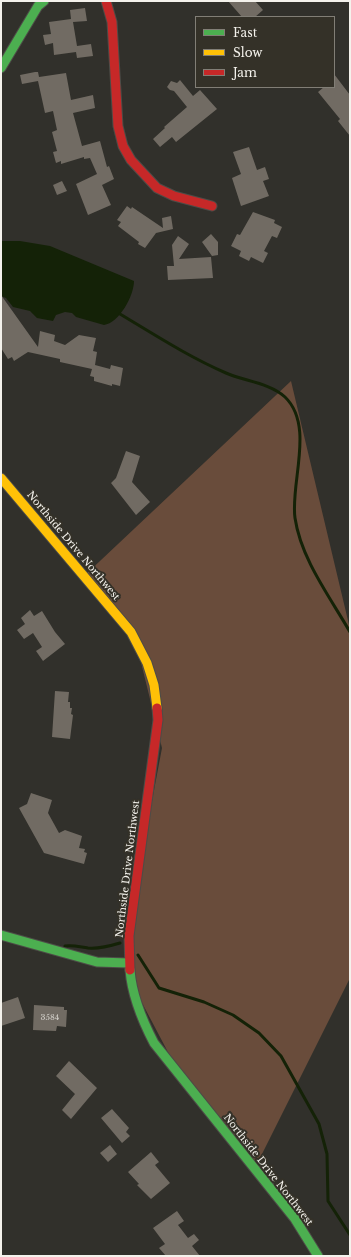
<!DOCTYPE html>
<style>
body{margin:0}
#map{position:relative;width:351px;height:1257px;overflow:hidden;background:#31302b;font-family:"Libre Baskerville",serif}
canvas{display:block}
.frame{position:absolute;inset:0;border:2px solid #f4f2ec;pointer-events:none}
.legend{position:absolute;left:195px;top:16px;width:140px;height:72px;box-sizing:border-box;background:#343128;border:1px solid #817e76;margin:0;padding:5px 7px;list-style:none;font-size:12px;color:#f4f2ec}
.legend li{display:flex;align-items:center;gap:8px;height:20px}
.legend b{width:20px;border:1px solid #817e76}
</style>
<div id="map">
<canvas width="351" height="1257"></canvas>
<div class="frame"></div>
<ul class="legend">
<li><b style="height:5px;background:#4caf50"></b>Fast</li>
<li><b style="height:5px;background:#ffc107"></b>Slow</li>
<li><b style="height:5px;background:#c62828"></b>Jam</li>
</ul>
</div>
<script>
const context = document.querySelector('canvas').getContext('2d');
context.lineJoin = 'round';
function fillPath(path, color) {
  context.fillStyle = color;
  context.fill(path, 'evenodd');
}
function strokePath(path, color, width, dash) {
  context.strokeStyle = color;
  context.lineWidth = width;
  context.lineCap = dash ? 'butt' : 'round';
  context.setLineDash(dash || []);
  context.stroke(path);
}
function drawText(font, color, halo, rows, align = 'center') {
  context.font = font + ' "Libre Baskerville",serif';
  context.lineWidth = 4;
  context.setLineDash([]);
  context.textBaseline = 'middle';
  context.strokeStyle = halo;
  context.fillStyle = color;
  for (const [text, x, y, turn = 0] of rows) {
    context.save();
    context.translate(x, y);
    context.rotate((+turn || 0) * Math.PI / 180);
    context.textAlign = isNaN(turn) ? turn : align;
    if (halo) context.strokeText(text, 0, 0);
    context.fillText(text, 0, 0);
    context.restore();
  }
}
fillPath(new Path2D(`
 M 291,381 L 350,629 L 350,978 L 255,1168 L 189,1092 L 130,980 L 137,880 L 162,748 L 137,646 L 83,577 Z`), '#694c3b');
fillPath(new Path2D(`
 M 1,241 L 20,241 L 50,246 L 134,281 C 134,296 119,323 104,325 L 76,317 L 72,313 L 65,312 L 56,315 L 53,321 L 37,318 L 30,311 L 13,307 L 6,298 L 1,296 Z`), '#142207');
strokePath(new Path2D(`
 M 120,314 C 155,335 189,357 226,373 C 244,381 270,383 285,397 C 315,426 290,483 295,518 C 301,559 330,597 350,632
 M 65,946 C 74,945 80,947 88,948 C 99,949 110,946 120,943
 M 138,955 L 159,988 L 204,1002 L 233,1015 L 259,1033 L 281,1056 L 319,1124 L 327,1154 L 328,1201 L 350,1235`), '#142207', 3);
fillPath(new Path2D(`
 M 228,1 L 255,1 L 263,10 L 255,17 L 242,17 Z
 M 85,8 L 87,21 L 73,22 L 77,46 L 91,44 L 93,56 L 77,58 L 76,52 L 54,55 L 53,43 L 45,45 L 43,35 L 51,34 L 49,22 L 71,19 L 70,10 Z
 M 35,72 L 38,72 L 39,77 L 66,73 L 71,100 L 93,95 L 95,108 L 73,113 L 82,146 L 100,141 L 107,167 L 109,166 L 114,179 L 102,185 L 111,205 L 88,215 L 76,184 L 97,174 L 90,158 L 84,159 L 84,157 L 61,164 L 61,161 L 56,163 L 53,152 L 57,151 L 52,132 L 57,130 L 53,111 L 45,113 L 38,81 L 22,84 L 20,75 Z
 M 334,74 L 350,95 L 350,136 L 338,121 L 340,119 L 318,92 L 324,87 L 334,87 Z
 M 180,80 L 193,96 L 200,90 L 217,109 L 176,142 L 172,137 L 160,147 L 153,139 L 165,128 L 164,127 L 187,107 L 174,91 L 170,90 L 167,87 L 171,81 L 177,83 Z
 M 249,147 L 257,170 L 265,167 L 269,179 L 263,181 L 269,196 L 241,206 L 232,178 L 241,174 L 233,152 Z
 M 62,181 L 67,191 L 57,195 L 53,185 Z
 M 127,206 L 131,209 L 132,207 L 163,228 L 162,218 L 171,216 L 173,229 L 156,233 L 145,248 L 138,244 L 139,242 L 118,226 L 121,222 L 117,220 Z
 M 253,212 L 275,220 L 274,223 L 282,227 L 277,238 L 272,236 L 264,251 L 268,253 L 263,263 L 251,257 L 249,261 L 239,256 L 241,251 L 231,246 L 237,234 L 240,235 Z
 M 211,234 L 218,242 L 218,255 L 212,256 L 202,242 Z
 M 178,236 L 189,244 L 179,259 L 211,257 L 213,278 L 168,280 L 167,266 L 174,266 L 172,245 Z
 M 1,295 L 38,347 L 40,331 L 55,335 L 54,341 L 65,345 L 79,335 L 96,338 L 93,351 L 97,352 L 95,365 L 110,369 L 111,365 L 123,368 L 120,386 L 112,384 L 112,386 L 94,381 L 94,377 L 90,376 L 92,369 L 60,362 L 60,359 L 28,352 L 14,361 L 12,357 L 8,359 L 1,348 Z
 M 126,451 L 140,456 L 132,482 L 150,502 L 136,515 L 111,483 L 116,478 Z
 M 30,610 L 34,616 L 42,611 L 55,632 L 65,644 L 43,661 L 36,651 L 42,647 L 33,633 L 24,639 L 17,630 L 25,624 L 21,618 Z
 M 55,691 L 69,692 L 68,702 L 70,702 L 70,708 L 72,708 L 71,714 L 73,715 L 70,739 L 52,737 Z
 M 31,793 L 52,800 L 48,813 L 59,833 L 65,830 L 82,836 L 79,848 L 85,849 L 84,852 L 87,853 L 84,864 L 44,853 L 19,808 L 27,804 Z
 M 18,997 L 25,1018 L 1,1026 L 1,1003 Z
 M 34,1005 L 64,1007 L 64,1010 L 67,1010 L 66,1027 L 57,1026 L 56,1031 L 33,1030 Z
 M 69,1061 L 97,1088 L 71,1119 L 62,1110 L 75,1094 L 56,1076 Z
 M 112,1109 L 129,1128 L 126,1132 L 130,1136 L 122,1143 L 101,1118 Z
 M 110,1145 L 117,1154 L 108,1162 L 100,1153 Z
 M 151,1152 L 159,1162 L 155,1165 L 170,1183 L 151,1199 L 137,1185 L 139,1184 L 128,1172 Z
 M 177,1211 L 184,1221 L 178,1225 L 188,1238 L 194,1234 L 199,1240 L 192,1246 L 200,1256 L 166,1256 L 159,1248 L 165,1244 L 153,1228 Z`), '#716b63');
const fast = new Path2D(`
 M 1,68 L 38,6 L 44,1
 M 1,935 L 97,962 L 129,963
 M 130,970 C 132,996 142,1020 154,1043 L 295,1219 L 318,1256`);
const slow = new Path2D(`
 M 1,478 L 131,632 L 147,663 L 154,685 L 157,708`);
const jam = new Path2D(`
 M 106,1 L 112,22 L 118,126 L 123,146 L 131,160 L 157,188 L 174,196 L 212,206
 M 130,970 L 129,936 L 158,720 L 157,708`);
strokePath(fast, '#4d4c47', 11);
strokePath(slow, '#4d4c47', 11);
strokePath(jam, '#4d4c47', 11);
strokePath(fast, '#4caf50', 9);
strokePath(slow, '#ffc107', 9);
strokePath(jam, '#c62828', 9);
drawText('8px', '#d3d0ca', null, [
 ["3584",50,1018]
]);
drawText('10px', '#f4f2ec', '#343128', [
 ["Northside Drive Northwest",73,546,50],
 ["Northside Drive Northwest",128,869,-83],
 ["Northside Drive Northwest",268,1170,52]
]);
</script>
